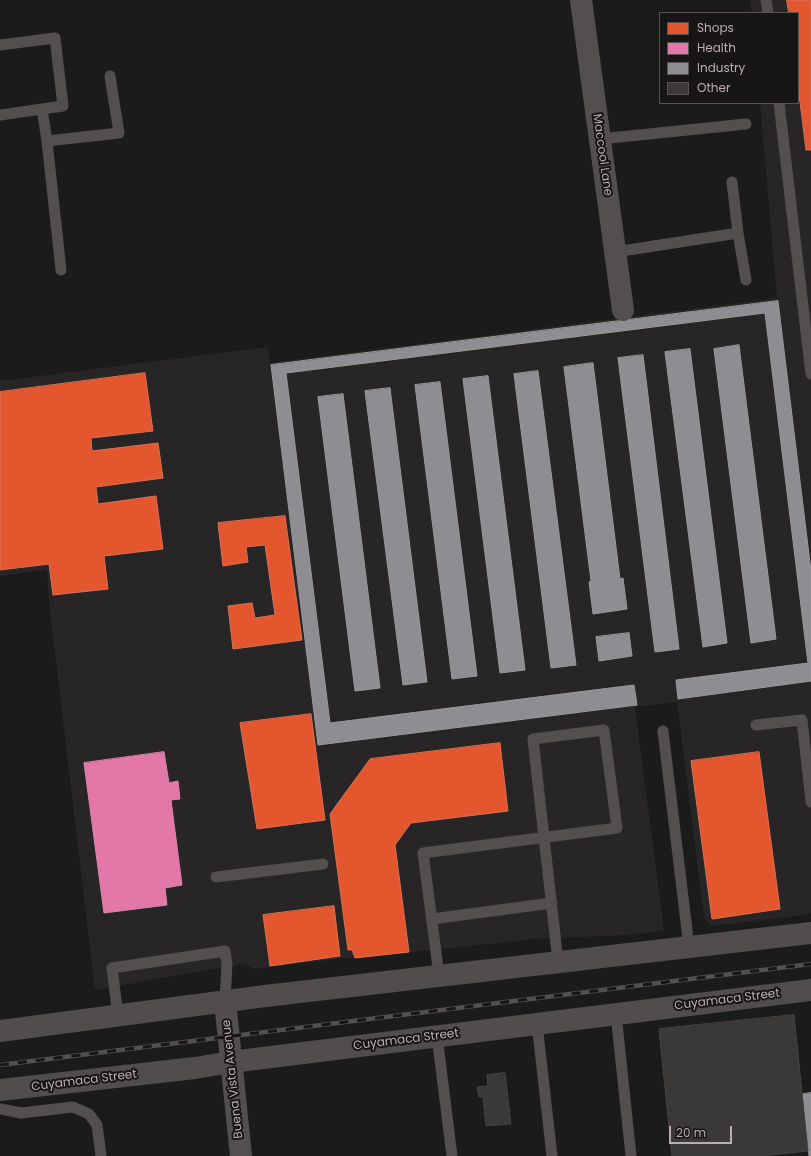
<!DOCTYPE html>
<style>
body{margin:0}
#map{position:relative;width:811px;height:1156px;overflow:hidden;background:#1b1b1b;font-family:Poppins,sans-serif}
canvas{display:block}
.legend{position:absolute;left:659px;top:12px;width:140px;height:92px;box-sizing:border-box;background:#171515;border:1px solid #595252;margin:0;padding:5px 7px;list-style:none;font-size:12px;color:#bbadad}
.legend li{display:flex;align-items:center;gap:8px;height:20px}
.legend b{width:20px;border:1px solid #595252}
.scale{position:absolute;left:669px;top:1126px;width:63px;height:18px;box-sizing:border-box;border:2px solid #bbadad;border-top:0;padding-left:5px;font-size:12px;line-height:14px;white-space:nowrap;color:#bbadad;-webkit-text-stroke:3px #171515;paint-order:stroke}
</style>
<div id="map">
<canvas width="811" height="1156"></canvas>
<ul class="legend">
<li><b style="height:11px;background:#e4572e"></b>Shops</li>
<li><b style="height:11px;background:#e377a8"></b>Health</li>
<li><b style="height:11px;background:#8d8d92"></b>Industry</li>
<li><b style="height:11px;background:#3a3938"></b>Other</li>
</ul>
<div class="scale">20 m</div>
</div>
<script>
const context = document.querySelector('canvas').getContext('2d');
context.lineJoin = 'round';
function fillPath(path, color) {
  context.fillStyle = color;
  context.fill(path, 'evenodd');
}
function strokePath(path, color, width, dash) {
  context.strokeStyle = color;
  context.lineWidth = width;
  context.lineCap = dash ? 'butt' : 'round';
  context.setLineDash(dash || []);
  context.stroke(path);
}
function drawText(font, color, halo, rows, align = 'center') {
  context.font = font + ' Poppins,sans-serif';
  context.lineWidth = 4;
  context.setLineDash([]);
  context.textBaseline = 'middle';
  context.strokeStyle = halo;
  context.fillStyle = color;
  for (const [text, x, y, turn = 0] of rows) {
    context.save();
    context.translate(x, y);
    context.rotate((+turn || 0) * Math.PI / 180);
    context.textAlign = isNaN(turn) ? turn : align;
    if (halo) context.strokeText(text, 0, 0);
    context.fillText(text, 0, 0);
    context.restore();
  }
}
fillPath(new Path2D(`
 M 750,0 L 811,0 L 811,913 L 797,916 L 712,926 L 704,918 L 677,702 L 635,707 L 664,930 L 628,935 L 536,939 L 347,959 L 346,958 L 255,969 L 243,964 L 95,990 L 49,603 L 47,570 L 0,576 L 0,381 L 268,347 L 270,363 L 777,298 L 760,103 L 798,103 L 798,13 L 752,13 Z`), '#272525');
const shops = new Path2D(`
 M 787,0 L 811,0 L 811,150 L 806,150 L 798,86 L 798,13 L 789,13 Z
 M 145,373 L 153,431 L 91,438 L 92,451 L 158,443 L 163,478 L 96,487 L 98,504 L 156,496 L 163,549 L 104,556 L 108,589 L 53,595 L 49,564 L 0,570 L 0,392 Z
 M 285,516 L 302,640 L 233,649 L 228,606 L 252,603 L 255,618 L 275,615 L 265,545 L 246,547 L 248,562 L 223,566 L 218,523 Z
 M 311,714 L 325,820 L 257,829 L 240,723 Z
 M 500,743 L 508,811 L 411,823 L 395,845 L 409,952 L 355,958 L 352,950 L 348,950 L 330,814 L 370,759 Z
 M 759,752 L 780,909 L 712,919 L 691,761 Z
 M 334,906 L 340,956 L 270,966 L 263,915 Z`);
fillPath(shops, '#e4572e');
strokePath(shops, '#d87154', 1);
const health = new Path2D(`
 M 164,752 L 169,783 L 178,781 L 180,799 L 171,800 L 182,885 L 165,888 L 167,905 L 104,913 L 84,763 Z`);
fillPath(health, '#e377a8');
strokePath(health, '#d787aa', 1);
const industry = new Path2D(`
 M 778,301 L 811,571 L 811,681 L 678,699 L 676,680 L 808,663 L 765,313 L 286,373 L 330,723 L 634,685 L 637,705 L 318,745 L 271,365 Z
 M 739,345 L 776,639 L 751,643 L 714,349 Z
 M 690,349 L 727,643 L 703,647 L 665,352 Z
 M 643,355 L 679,649 L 655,652 L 618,358 Z
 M 593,363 L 620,579 L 623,578 L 627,609 L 593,614 L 589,582 L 591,581 L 564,367 Z
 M 538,371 L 576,665 L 551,668 L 514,374 Z
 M 488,376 L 525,670 L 500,673 L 463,379 Z
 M 440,382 L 477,676 L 452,679 L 415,385 Z
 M 390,388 L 427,682 L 403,685 L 365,391 Z
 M 343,394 L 380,688 L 355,691 L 318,397 Z
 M 629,633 L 632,656 L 599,661 L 596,637 Z
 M 811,1093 L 811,1156 L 809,1156 L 803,1094 Z`);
fillPath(industry, '#8d8d92');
strokePath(industry, '#9b979a', 1);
const building = new Path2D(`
 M 794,1015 L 808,1151 L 761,1156 L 672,1156 L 659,1029 Z
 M 505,1073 L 511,1124 L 486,1126 L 483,1097 L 479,1097 L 477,1087 L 488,1086 L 487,1075 Z`);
fillPath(building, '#3a3938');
strokePath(building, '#474443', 1);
strokePath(new Path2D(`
 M 766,0 L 768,13
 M 0,45 L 55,38 L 63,106 L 0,115
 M 779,103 L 811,374
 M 42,109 L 47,141 L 61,270
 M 600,139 L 746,124
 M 47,141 L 119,133 L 110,76
 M 732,182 L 738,233 L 746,280
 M 615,252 L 738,233
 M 756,725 L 802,720 L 811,802
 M 663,731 L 689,947
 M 216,877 L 323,864
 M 432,919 L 552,903
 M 439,975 L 423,853 L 617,828 L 604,730 L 533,739 L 558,962
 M 616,1014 L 631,1156
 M 118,1016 L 112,968 L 225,951 L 227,964 L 225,1001
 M 537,1024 L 552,1156
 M 437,1036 L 452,1156
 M 0,1109 L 21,1113 L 73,1107 L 89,1114 L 97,1125 L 101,1156`), '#544f4f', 11);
strokePath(new Path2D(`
 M 581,0 L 623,310`), '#544f4f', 22);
strokePath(new Path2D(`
 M 225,1001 L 241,1156`), '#544f4f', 22);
strokePath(new Path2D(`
 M 0,1031 L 265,996 L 811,933
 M 0,1090 L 195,1068 L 231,1062 L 811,990`), '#504d4c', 22);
const rail = new Path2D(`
 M 0,1065 L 811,964`);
strokePath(rail, '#545050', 4.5);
strokePath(rail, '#171515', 3, [9]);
drawText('12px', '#bbadad', '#171515', [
 ["Maccool Lane",602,155,82],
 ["Cuyamaca Street",727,1000,-7],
 ["Cuyamaca Street",406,1040,-7],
 ["Buena Vista Avenue",233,1079,-96],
 ["Cuyamaca Street",84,1081,-7]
]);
</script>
